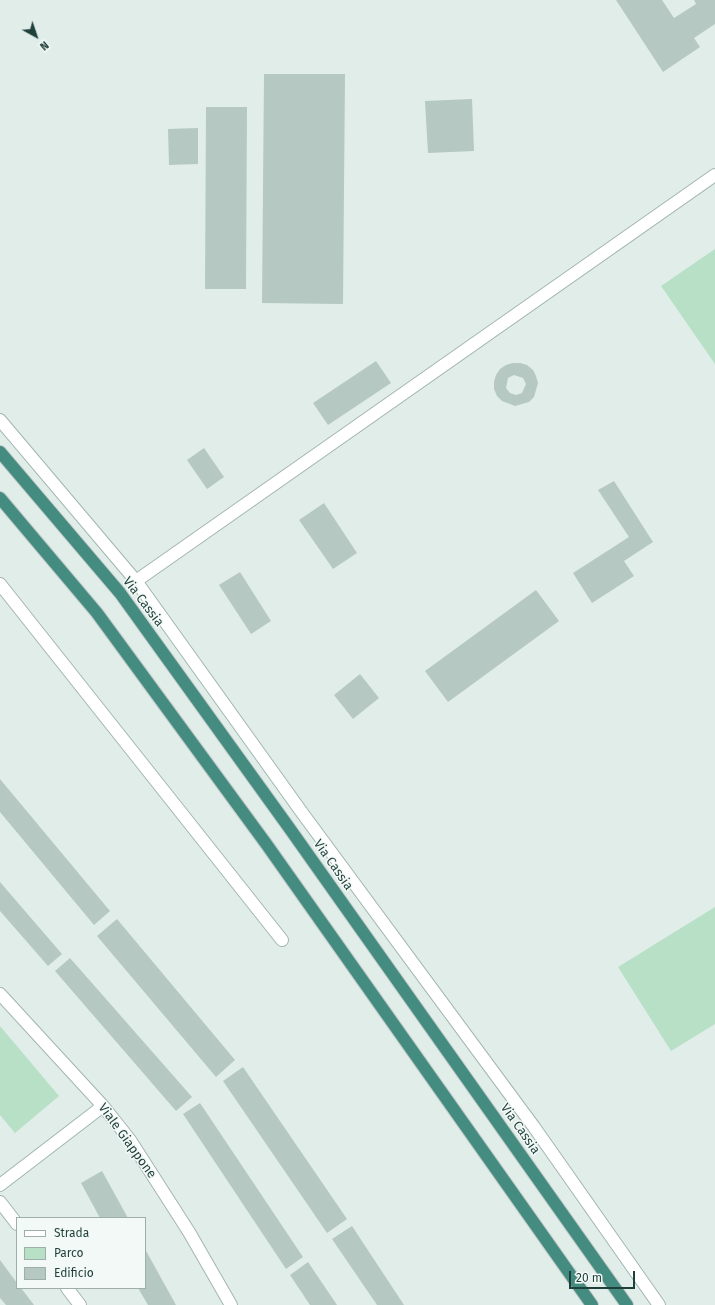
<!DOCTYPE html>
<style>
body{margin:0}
#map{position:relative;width:715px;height:1305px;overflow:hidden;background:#e1ede9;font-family:"Fira Sans",sans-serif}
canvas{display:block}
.legend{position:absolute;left:16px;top:1217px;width:130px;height:72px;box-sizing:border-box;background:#f2f9f6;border:1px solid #9eafab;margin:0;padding:5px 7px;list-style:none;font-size:12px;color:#1f3f3a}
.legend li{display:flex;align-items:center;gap:8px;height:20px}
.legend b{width:20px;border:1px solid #9eafab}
.north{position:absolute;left:16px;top:16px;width:40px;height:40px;-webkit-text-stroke:3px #f2f9f6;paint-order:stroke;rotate:140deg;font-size:11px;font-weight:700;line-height:16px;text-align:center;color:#1f3f3a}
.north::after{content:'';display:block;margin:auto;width:14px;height:18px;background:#1f3f3a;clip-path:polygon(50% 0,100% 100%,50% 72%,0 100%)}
.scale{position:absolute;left:569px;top:1271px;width:66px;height:18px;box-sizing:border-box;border:2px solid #1f3f3a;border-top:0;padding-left:5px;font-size:12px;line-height:14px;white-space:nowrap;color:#1f3f3a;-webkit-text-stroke:3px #f2f9f6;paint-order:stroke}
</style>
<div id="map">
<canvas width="715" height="1305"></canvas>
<ul class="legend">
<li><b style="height:5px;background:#fff"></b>Strada</li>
<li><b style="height:11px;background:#b7e0c6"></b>Parco</li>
<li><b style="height:11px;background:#b6c8c2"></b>Edificio</li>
</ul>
<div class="north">N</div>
<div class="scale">20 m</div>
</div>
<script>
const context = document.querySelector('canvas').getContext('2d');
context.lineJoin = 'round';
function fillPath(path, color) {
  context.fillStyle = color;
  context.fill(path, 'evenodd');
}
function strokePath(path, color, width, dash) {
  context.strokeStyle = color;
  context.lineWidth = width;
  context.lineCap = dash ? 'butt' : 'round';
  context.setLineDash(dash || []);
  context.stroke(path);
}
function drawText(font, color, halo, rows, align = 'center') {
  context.font = font + ' "Fira Sans",sans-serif';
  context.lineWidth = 3;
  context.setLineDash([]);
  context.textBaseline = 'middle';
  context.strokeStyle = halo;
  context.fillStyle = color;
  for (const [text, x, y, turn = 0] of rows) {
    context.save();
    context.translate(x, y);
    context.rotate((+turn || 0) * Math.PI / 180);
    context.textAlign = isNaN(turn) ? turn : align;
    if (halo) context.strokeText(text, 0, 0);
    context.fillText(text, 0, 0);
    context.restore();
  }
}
fillPath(new Path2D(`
 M 715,249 L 715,364 L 661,286 Z
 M 715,907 L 715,1024 L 671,1051 L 618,967 Z
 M 0,1026 L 59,1096 L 15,1133 L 0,1115 Z`), '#b7e0c6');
fillPath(new Path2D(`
 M 616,0 L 662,0 L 674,18 L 696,4 L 694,0 L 715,0 L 715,24 L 694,38 L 700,47 L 663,72 Z
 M 264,74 L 345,74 L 343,304 L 262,303 Z
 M 472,99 L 474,151 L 428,153 L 425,101 Z
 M 206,107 L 247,107 L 246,289 L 205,289 Z
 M 198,128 L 198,164 L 169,165 L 168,129 Z
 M 376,361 L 391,383 L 328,425 L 313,403 Z
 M 513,363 L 520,363 L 527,365 L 533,370 L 536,376 L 538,383 L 534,397 L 529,402 L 515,406 L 502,401 L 497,396 L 494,389 L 494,382 L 496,375 L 500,369 L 506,365 ZM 514,375 L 523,378 L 526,384 L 522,393 L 516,395 L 510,393 L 506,388 L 508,378 Z
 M 204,448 L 224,477 L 207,489 L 187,460 Z
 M 614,481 L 653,542 L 624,561 L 634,576 L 592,603 L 573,573 L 629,537 L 598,490 Z
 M 324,503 L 357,553 L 333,569 L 299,520 Z
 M 240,572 L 271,621 L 251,634 L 219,585 Z
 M 536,590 L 559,621 L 448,702 L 425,671 Z
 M 360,674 L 379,698 L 353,719 L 334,695 Z
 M 0,779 L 110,911 L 94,925 L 0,812 Z
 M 0,882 L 62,954 L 48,966 L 0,911 Z
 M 117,919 L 235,1060 L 216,1077 L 97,936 Z
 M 70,958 L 192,1097 L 176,1111 L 55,971 Z
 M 243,1067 L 347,1219 L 327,1233 L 223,1081 Z
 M 200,1103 L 303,1257 L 286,1269 L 183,1114 Z
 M 102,1171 L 128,1218 L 100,1218 L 81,1183 Z
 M 352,1226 L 404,1305 L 377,1305 L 332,1239 Z
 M 145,1249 L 176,1305 L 148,1305 L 138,1288 L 145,1288 Z
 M 0,1260 L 17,1283 L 17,1288 L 21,1288 L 34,1305 L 6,1305 L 0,1298 Z
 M 308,1262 L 337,1305 L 310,1305 L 290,1275 Z`), '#b6c8c2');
const service = new Path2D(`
 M 0,1202 L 17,1224
 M 67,1288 L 80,1305`);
const minor = new Path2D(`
 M 136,581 L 715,175
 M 0,584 L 282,940
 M 0,994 L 103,1106 L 130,1140 L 189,1232 L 231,1305
 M 0,1185 L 103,1106`);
const tertiary = new Path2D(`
 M 0,420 L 136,581 L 303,814 L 534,1127 L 659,1305`);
const trunk = new Path2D(`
 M 0,452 L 120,593 L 290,829 L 627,1305
 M 0,498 L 97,613 L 267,845 L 592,1305`);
strokePath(service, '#a3b5b1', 14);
strokePath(minor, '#a3b5b1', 14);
strokePath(tertiary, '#a3b5b1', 14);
strokePath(trunk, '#c0c9c8', 14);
strokePath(service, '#fff', 12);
strokePath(minor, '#fff', 12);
strokePath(tertiary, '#fff', 12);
strokePath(trunk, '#448b80', 12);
drawText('13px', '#1f3f3a', '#f2f9f6', [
 ["Via Cassia",143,602,53],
 ["Via Cassia",333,865,55],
 ["Via Cassia",520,1129,55],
 ["Viale Giappone",127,1141,54]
]);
</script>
